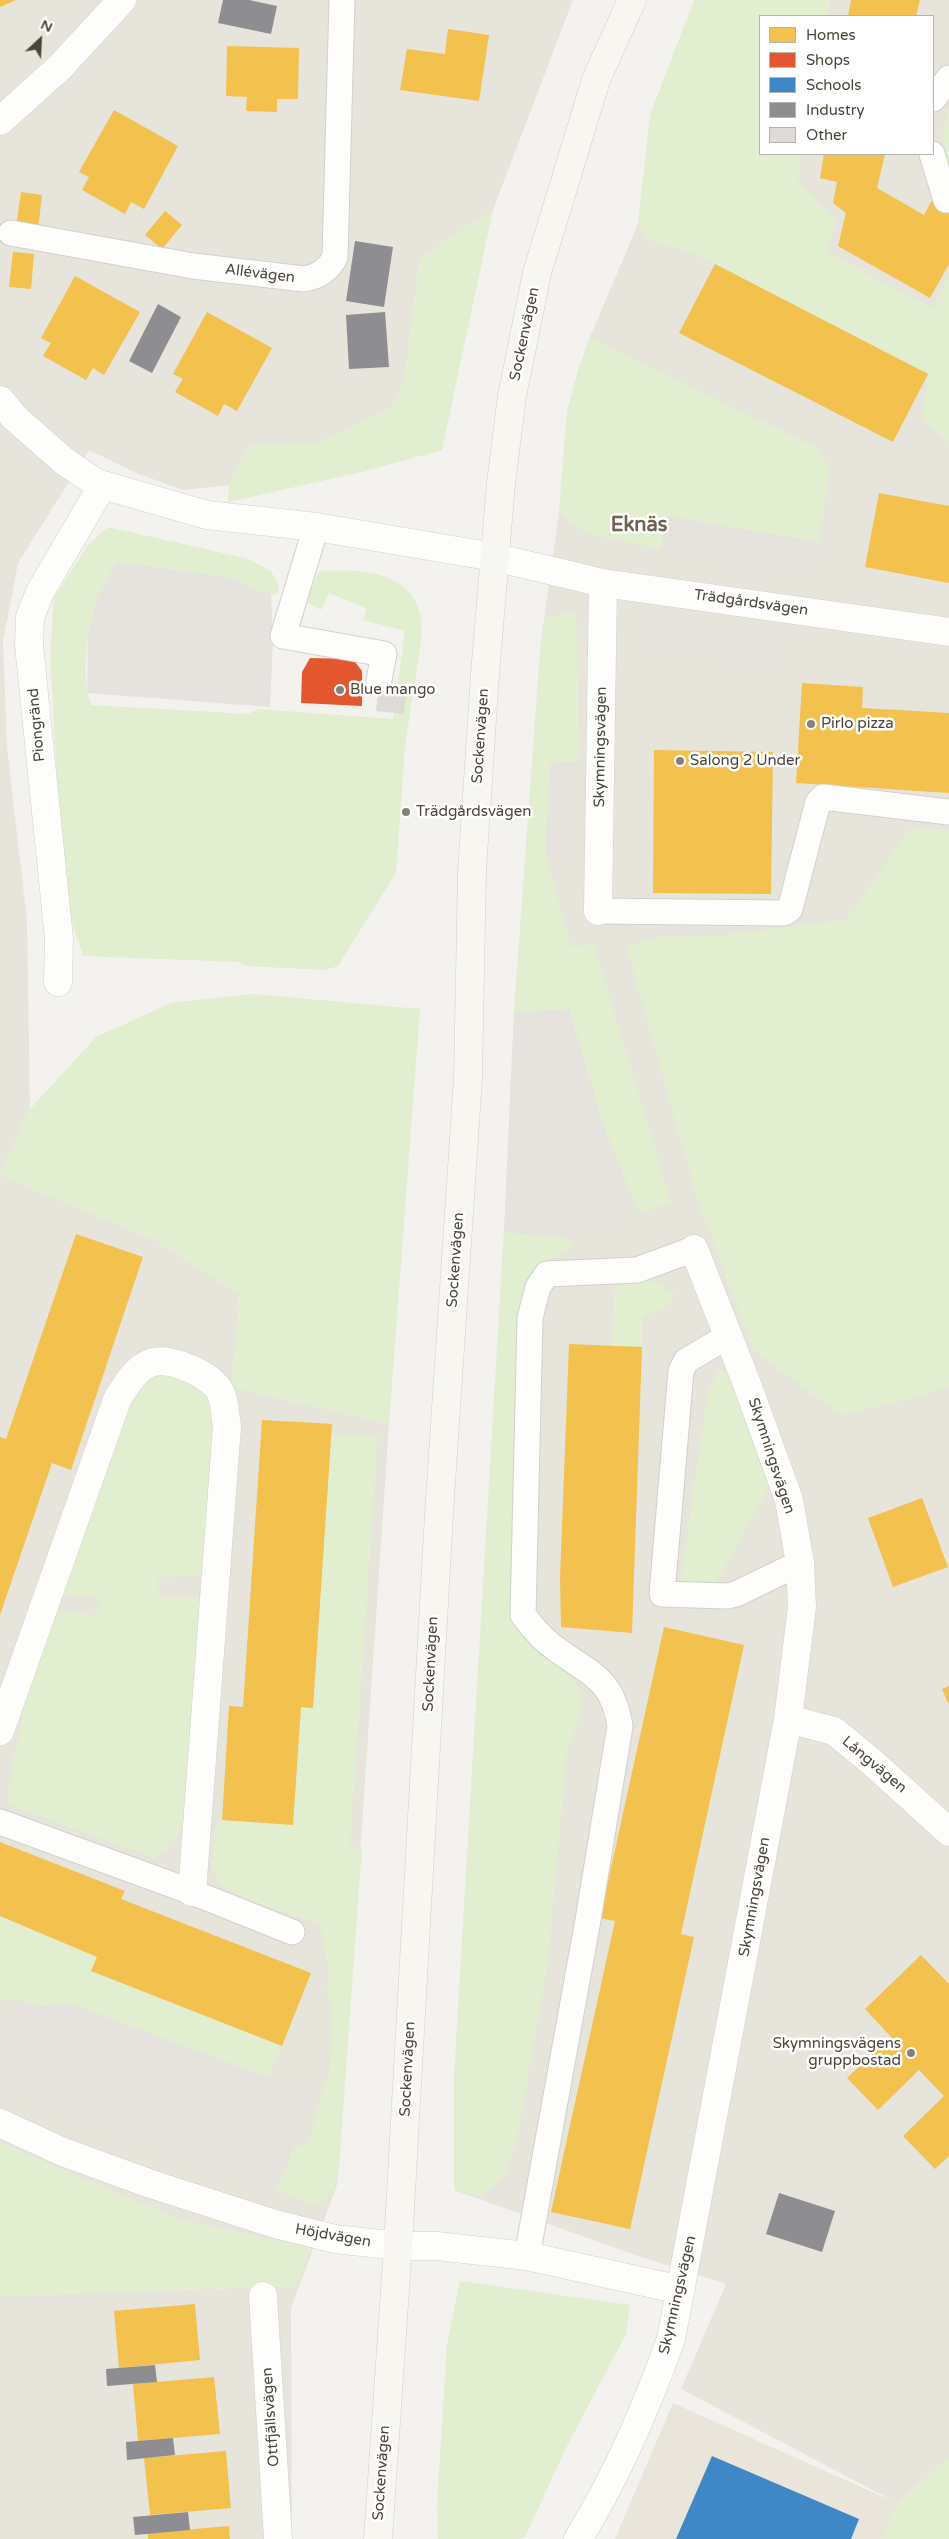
<!DOCTYPE html>
<meta charset="utf-8">
<style>
body{margin:0}
#map{position:relative;width:949px;height:2539px;overflow:hidden;background:#f4f2ee;font-family:"Varela Round",sans-serif}
canvas{display:block}
.legend{position:absolute;left:759px;top:15px;width:175px;height:140px;box-sizing:border-box;background:#fff;border:1px solid #b7b4b0;margin:0;padding:6px 9px;list-style:none;font-size:15px;color:#4b4439}
.legend li{display:flex;align-items:center;gap:10px;height:25px}
.legend b{width:25px;border:1px solid #b7b4b0}
.north{position:absolute;left:15px;top:15px;width:50px;height:50px;-webkit-text-stroke:4px #fff;paint-order:stroke;rotate:25deg;font-size:14px;font-weight:700;line-height:20px;text-align:center;color:#4b4439}
.north::after{content:'';display:block;margin:auto;width:18px;height:22px;background:#4b4439;clip-path:polygon(50% 0,100% 100%,50% 72%,0 100%)}
</style>
<div id="map">
<canvas width="949" height="2539"></canvas>
<ul class="legend">
<li><b style="height:14px;background:#f2c14e"></b>Homes</li>
<li><b style="height:14px;background:#e4572e"></b>Shops</li>
<li><b style="height:14px;background:#3f88c5"></b>Schools</li>
<li><b style="height:14px;background:#8d8d92"></b>Industry</li>
<li><b style="height:14px;background:#dedbd6"></b>Other</li>
</ul>
<div class="north">N</div>
</div>
<script>
const context = document.querySelector('canvas').getContext('2d');
context.lineJoin = 'round';
function fillPath(path, color) {
  context.fillStyle = color;
  context.fill(path, 'evenodd');
}
function strokePath(path, color, width, dash) {
  context.strokeStyle = color;
  context.lineWidth = width;
  context.lineCap = dash ? 'butt' : 'round';
  context.setLineDash(dash || []);
  context.stroke(path);
}
function drawText(font, color, halo, rows, align = 'center') {
  context.font = font + ' "Varela Round",sans-serif';
  context.lineWidth = 5;
  context.setLineDash([]);
  context.textBaseline = 'middle';
  context.strokeStyle = halo;
  context.fillStyle = color;
  for (const [text, x, y, turn = 0] of rows) {
    context.save();
    context.translate(x, y);
    context.rotate((+turn || 0) * Math.PI / 180);
    context.textAlign = isNaN(turn) ? turn : align;
    if (halo) context.strokeText(text, 0, 0);
    context.fillText(text, 0, 0);
    context.restore();
  }
}
fillPath(new Path2D(`
 M 0,0 L 573,0 L 493,210 L 420,258 L 405,378 L 392,407 L 318,443 L 249,446 L 229,485 L 183,490 L 136,473 L 89,450 L 18,563 L 3,642 L 7,747 L 27,921 L 30,1109 L 0,1174 Z
 M 830,0 L 949,0 L 949,2458 L 897,2503 L 681,2389 L 726,2284 L 635,2255 L 454,2190 L 454,2081 L 504,1232 L 514,1012 L 541,641 L 559,513 L 567,412 L 578,371 L 590,337 L 638,224 L 656,196 L 797,179 L 801,154 L 933,154 L 933,16 L 827,16 Z
 M 0,1175 L 157,1241 L 240,1295 L 232,1387 L 389,1424 L 339,2167 L 337,2185 L 291,2308 L 292,2539 L 0,2539 L 0,2296 L 295,2286 L 311,2248 L 179,2220 L 0,2143 Z`), '#e7e4dc');
fillPath(new Path2D(`
 M 673,2403 L 897,2503 L 882,2539 L 615,2539 Z`), '#eae5da');
fillPath(new Path2D(`
 M 694,0 L 830,0 L 827,16 L 760,16 L 760,154 L 801,154 L 797,179 L 836,222 L 827,252 L 932,308 L 949,277 L 949,443 L 922,419 L 928,374 L 715,264 L 680,248 L 657,244 L 647,239 L 638,224 L 650,115 Z
 M 949,110 L 949,165 L 942,135 Z
 M 493,210 L 442,450 L 366,471 L 228,502 L 229,485 L 249,445 L 318,443 L 392,407 L 405,378 L 420,258 Z
 M 590,337 L 821,450 L 830,470 L 819,542 L 667,517 L 661,549 L 587,534 L 559,513 L 567,412 L 578,371 Z
 M 108,527 L 249,559 L 271,571 L 279,586 L 276,595 L 271,595 L 270,593 L 261,592 L 232,578 L 95,603 C 89,632 79,678 92,705 L 248,714 L 258,709 L 393,719 L 405,631 L 363,620 L 367,609 L 329,593 L 321,610 L 306,602 L 319,571 C 368,568 424,573 422,635 L 405,746 L 396,873 L 338,966 L 325,970 L 245,966 L 240,962 L 83,956 L 64,897 L 50,656 L 54,598 L 88,545 Z
 M 572,612 L 577,626 L 579,762 L 550,763 L 546,856 L 571,947 L 594,944 L 671,1202 L 645,1212 L 636,1208 L 604,1127 L 514,1012 L 541,641 L 546,618 Z
 M 910,828 L 949,832 L 949,1386 L 916,1398 L 840,1415 L 753,1350 L 697,1198 L 626,946 L 657,937 L 726,935 L 847,919 Z
 M 253,994 L 420,1009 L 389,1424 L 231,1387 L 240,1295 L 157,1241 L 0,1175 L 30,1109 L 96,1037 L 171,1003 Z
 M 504,1232 L 564,1237 L 574,1246 L 537,1267 L 523,1288 L 519,1473 L 510,1574 L 512,1612 L 580,1688 L 582,1713 L 567,1751 L 548,1962 L 517,2140 L 505,2174 L 482,2197 L 454,2190 L 454,2081 L 460,1975 Z
 M 615,1280 L 653,1281 L 676,1295 L 665,1309 L 642,1316 L 642,1347 L 612,1346 Z
 M 718,1371 L 728,1372 L 770,1486 L 714,1587 L 680,1582 L 708,1392 Z
 M 146,1376 L 191,1376 L 210,1396 L 218,1420 L 208,1575 L 158,1578 L 159,1597 L 210,1597 L 183,1827 L 165,1850 L 153,1858 L 7,1804 C 15,1737 32,1674 51,1609 L 95,1615 L 100,1598 L 59,1593 L 126,1396 Z
 M 331,1435 L 378,1436 L 350,1846 L 362,1848 L 339,2167 C 336,2189 334,2194 316,2207 L 276,2190 L 293,2149 L 310,2141 L 321,2093 L 330,2071 L 331,2005 L 326,1990 L 329,1975 L 320,1924 L 255,1902 L 221,1886 L 212,1866 L 215,1828 L 222,1820 L 292,1824 L 301,1707 L 313,1707 Z
 M 0,1916 L 97,1957 L 91,1971 L 282,2046 L 267,2077 L 65,2002 L 40,2007 L 22,2001 L 0,1999 Z
 M 0,2143 L 179,2220 L 311,2248 L 295,2286 L 0,2296 Z
 M 460,2281 L 630,2305 L 626,2334 L 565,2450 L 525,2537 L 518,2539 L 438,2539 L 437,2504 L 447,2344 Z
 M 949,2458 L 949,2539 L 882,2539 L 897,2503 Z`), '#e1eecf');
fillPath(new Path2D(`
 M 667,516 L 819,542 L 814,574 L 661,549 Z
 M 116,562 L 232,578 L 261,592 L 271,593 L 273,643 L 270,707 L 87,693 L 88,637 L 95,603 Z
 M 650,614 L 774,635 L 769,664 L 645,643 Z
 M 579,762 L 574,858 L 545,856 L 550,763 Z
 M 569,1009 L 604,1127 L 636,1208 L 564,1237 L 504,1232 L 514,1012 Z
 M 22,2001 L 40,2007 L 65,2002 L 315,2095 L 276,2190 L 0,2082 L 0,2049 Z`), '#e6e3df');
fillPath(new Path2D(`
 M 0,0 L 16,0 L 0,7 Z
 M 851,0 L 920,0 L 916,16 L 848,16 Z
 M 448,29 L 489,35 L 479,101 L 400,90 L 407,49 L 445,54 Z
 M 227,46 L 299,48 L 298,99 L 277,99 L 277,112 L 246,111 L 247,97 L 226,96 Z
 M 114,110 L 178,146 L 144,209 L 131,202 L 125,214 L 82,190 L 89,177 L 79,172 Z
 M 824,154 L 885,154 L 877,188 L 924,215 L 932,200 L 949,210 L 949,264 L 930,298 L 838,246 L 846,213 L 833,203 L 837,182 L 820,178 Z
 M 21,192 L 42,195 L 38,229 L 16,227 Z
 M 165,211 L 182,225 L 162,249 L 145,235 Z
 M 13,252 L 34,254 L 31,289 L 9,287 Z
 M 715,264 L 928,374 L 893,442 L 679,333 Z
 M 75,276 L 140,312 L 104,375 L 93,368 L 86,380 L 43,356 L 51,343 L 41,338 Z
 M 207,312 L 272,348 L 237,411 L 224,404 L 218,416 L 175,392 L 183,379 L 173,374 Z
 M 879,493 L 949,506 L 949,583 L 865,567 Z
 M 802,683 L 863,687 L 862,708 L 949,713 L 949,793 L 796,783 Z
 M 654,750 L 773,752 L 771,894 L 653,893 Z
 M 76,1234 L 143,1257 L 71,1470 L 52,1463 L 0,1615 L 0,1437 L 6,1439 Z
 M 569,1344 L 642,1347 L 632,1633 L 561,1627 L 560,1578 Z
 M 262,1420 L 332,1424 L 313,1708 L 301,1707 L 293,1825 L 222,1820 L 229,1706 L 243,1707 Z
 M 922,1498 L 948,1567 L 893,1587 L 868,1518 Z
 M 664,1627 L 744,1645 L 681,1934 L 694,1937 L 630,2229 L 551,2212 L 615,1921 L 600,1918 Z
 M 949,1686 L 949,1705 L 942,1689 Z
 M 0,1842 L 125,1891 L 121,1899 L 311,1973 L 282,2046 L 91,1971 L 97,1957 L 0,1916 Z
 M 921,1955 L 949,1984 L 949,2156 L 935,2169 L 903,2136 L 944,2096 L 919,2070 L 878,2110 L 847,2078 L 891,2037 L 865,2009 Z
 M 195,2304 L 200,2360 L 119,2368 L 114,2311 Z
 M 214,2377 L 220,2434 L 138,2441 L 133,2384 Z
 M 226,2451 L 231,2508 L 150,2515 L 144,2458 Z
 M 229,2526 L 230,2539 L 148,2539 L 148,2533 Z`), '#f2c14e');
fillPath(new Path2D(`
 M 310,658 L 353,659 L 362,671 L 362,706 L 301,703 L 302,672 Z`), '#e4572e');
fillPath(new Path2D(`
 M 712,2456 L 859,2519 L 851,2539 L 676,2539 Z`), '#3f88c5');
fillPath(new Path2D(`
 M 223,0 L 249,0 L 277,6 L 271,34 L 218,23 Z
 M 355,241 L 393,247 L 384,307 L 346,301 Z
 M 158,304 L 181,317 L 152,373 L 129,361 Z
 M 385,312 L 389,367 L 349,369 L 346,315 Z
 M 779,2193 L 835,2211 L 822,2252 L 766,2234 Z
 M 155,2365 L 157,2382 L 107,2386 L 106,2369 Z
 M 173,2438 L 175,2455 L 127,2460 L 126,2442 Z
 M 188,2512 L 190,2530 L 135,2535 L 133,2517 Z`), '#8d8d92');
fillPath(new Path2D(`
 M 378,692 L 406,696 L 404,714 L 376,711 Z`), '#dedbd6');
const lane = new Path2D(`
 M 933,99 L 949,78
 M 932,154 L 946,200
 M 11,233 L 193,266 L 304,279 C 317,277 329,270 335,257 L 342,0
 M 316,527 L 283,636 L 384,654 L 379,680
 M 598,911 L 784,913 L 790,909 L 818,802 L 823,797 L 949,812
 M 728,1336 L 686,1361 L 681,1371 L 662,1594 L 727,1596 L 736,1594 L 800,1563
 M 0,1822 L 192,1892 L 292,1932
 M 527,2256 L 588,1920 L 620,1726 C 612,1672 582,1672 546,1641 C 538,1634 530,1624 523,1615 L 530,1318 L 538,1287 L 547,1274 L 637,1270 L 694,1249`);
const street = new Path2D(`
 M 0,121 L 60,67 L 122,0
 M 0,400 L 14,417 L 64,461 L 96,483 L 207,515 L 316,527 L 494,557 L 603,583 L 949,632
 M 598,911 L 603,583
 M 58,982 L 59,939 L 29,645 L 30,617 L 40,592 L 102,486
 M 788,1719 L 834,1731 L 873,1763 L 949,1832
 M 0,1731 L 117,1400 C 125,1386 136,1367 153,1362 C 172,1357 216,1376 222,1396 C 225,1405 225,1416 227,1426 L 192,1892
 M 0,2123 L 63,2152 L 151,2184 L 275,2224 L 335,2239 L 398,2246 L 437,2246 L 527,2256 L 681,2290
 M 263,2296 L 278,2539
 M 578,2539 C 617,2476 646,2409 671,2339 L 788,1719 L 802,1607 L 800,1563 L 789,1500 L 747,1384 L 694,1249`);
const secondary = new Path2D(`
 M 378,2539 L 398,2246 L 439,1514 L 468,1078 L 472,871 L 485,674 L 501,483 L 512,396 L 537,273 L 596,80 L 632,0`);
strokePath(lane, '#d2d0cb', 27);
strokePath(street, '#d2d0cb', 29);
strokePath(secondary, '#d3cfc5', 29);
strokePath(lane, '#fdfdfc', 25);
strokePath(street, '#fdfdfc', 28);
strokePath(secondary, '#f7f6f1', 28);
for (const [x, y, r, color] of [
 [340,690,5,"#868178"],
 [811,724,5,"#868178"],
 [680,761,5,"#868178"],
 [406,812,5,"#868178"],
 [911,2053,5,"#868178"]
]) {
  const dot = new Path2D();
  dot.arc(x, y, r, 0, 2 * Math.PI);
  context.fillStyle = color;
  context.fill(dot);
  strokePath(dot, '#fff', 2);
}
drawText('15px', '#4b4439', '#fff', [
 ["Allévägen",260,274,7],
 ["Sockenvägen",525,334,-78],
 ["Trädgårdsvägen",751,603,8],
 ["Piongränd",37,725,-95],
 ["Sockenvägen",481,736,-86],
 ["Skymningsvägen",601,747,-89],
 ["Sockenvägen",456,1260,-86],
 ["Skymningsvägen",771,1456,72],
 ["Sockenvägen",431,1664,-87],
 ["Långvägen",874,1765,40],
 ["Skymningsvägen",755,1897,-80],
 ["Sockenvägen",408,2069,-87],
 ["Höjdvägen",333,2236,10],
 ["Skymningsvägen",678,2295,-77],
 ["Ottfjällsvägen",271,2417,-94],
 ["Sockenvägen",382,2473,-86]
]);
drawText('15px', '#4b4439', '#fff', [
 ["Blue mango",350,690],
 ["Pirlo pizza",821,724],
 ["Salong 2 Under",690,761],
 ["Trädgårdsvägen",416,812],
 ["Skymningsvägens",901,2044,"right"],
 ["gruppbostad",901,2061,"right"]
], 'left');
drawText('bold 20px', '#6e6250', '#fff', [
 ["Eknäs",639,526]
]);
</script>
